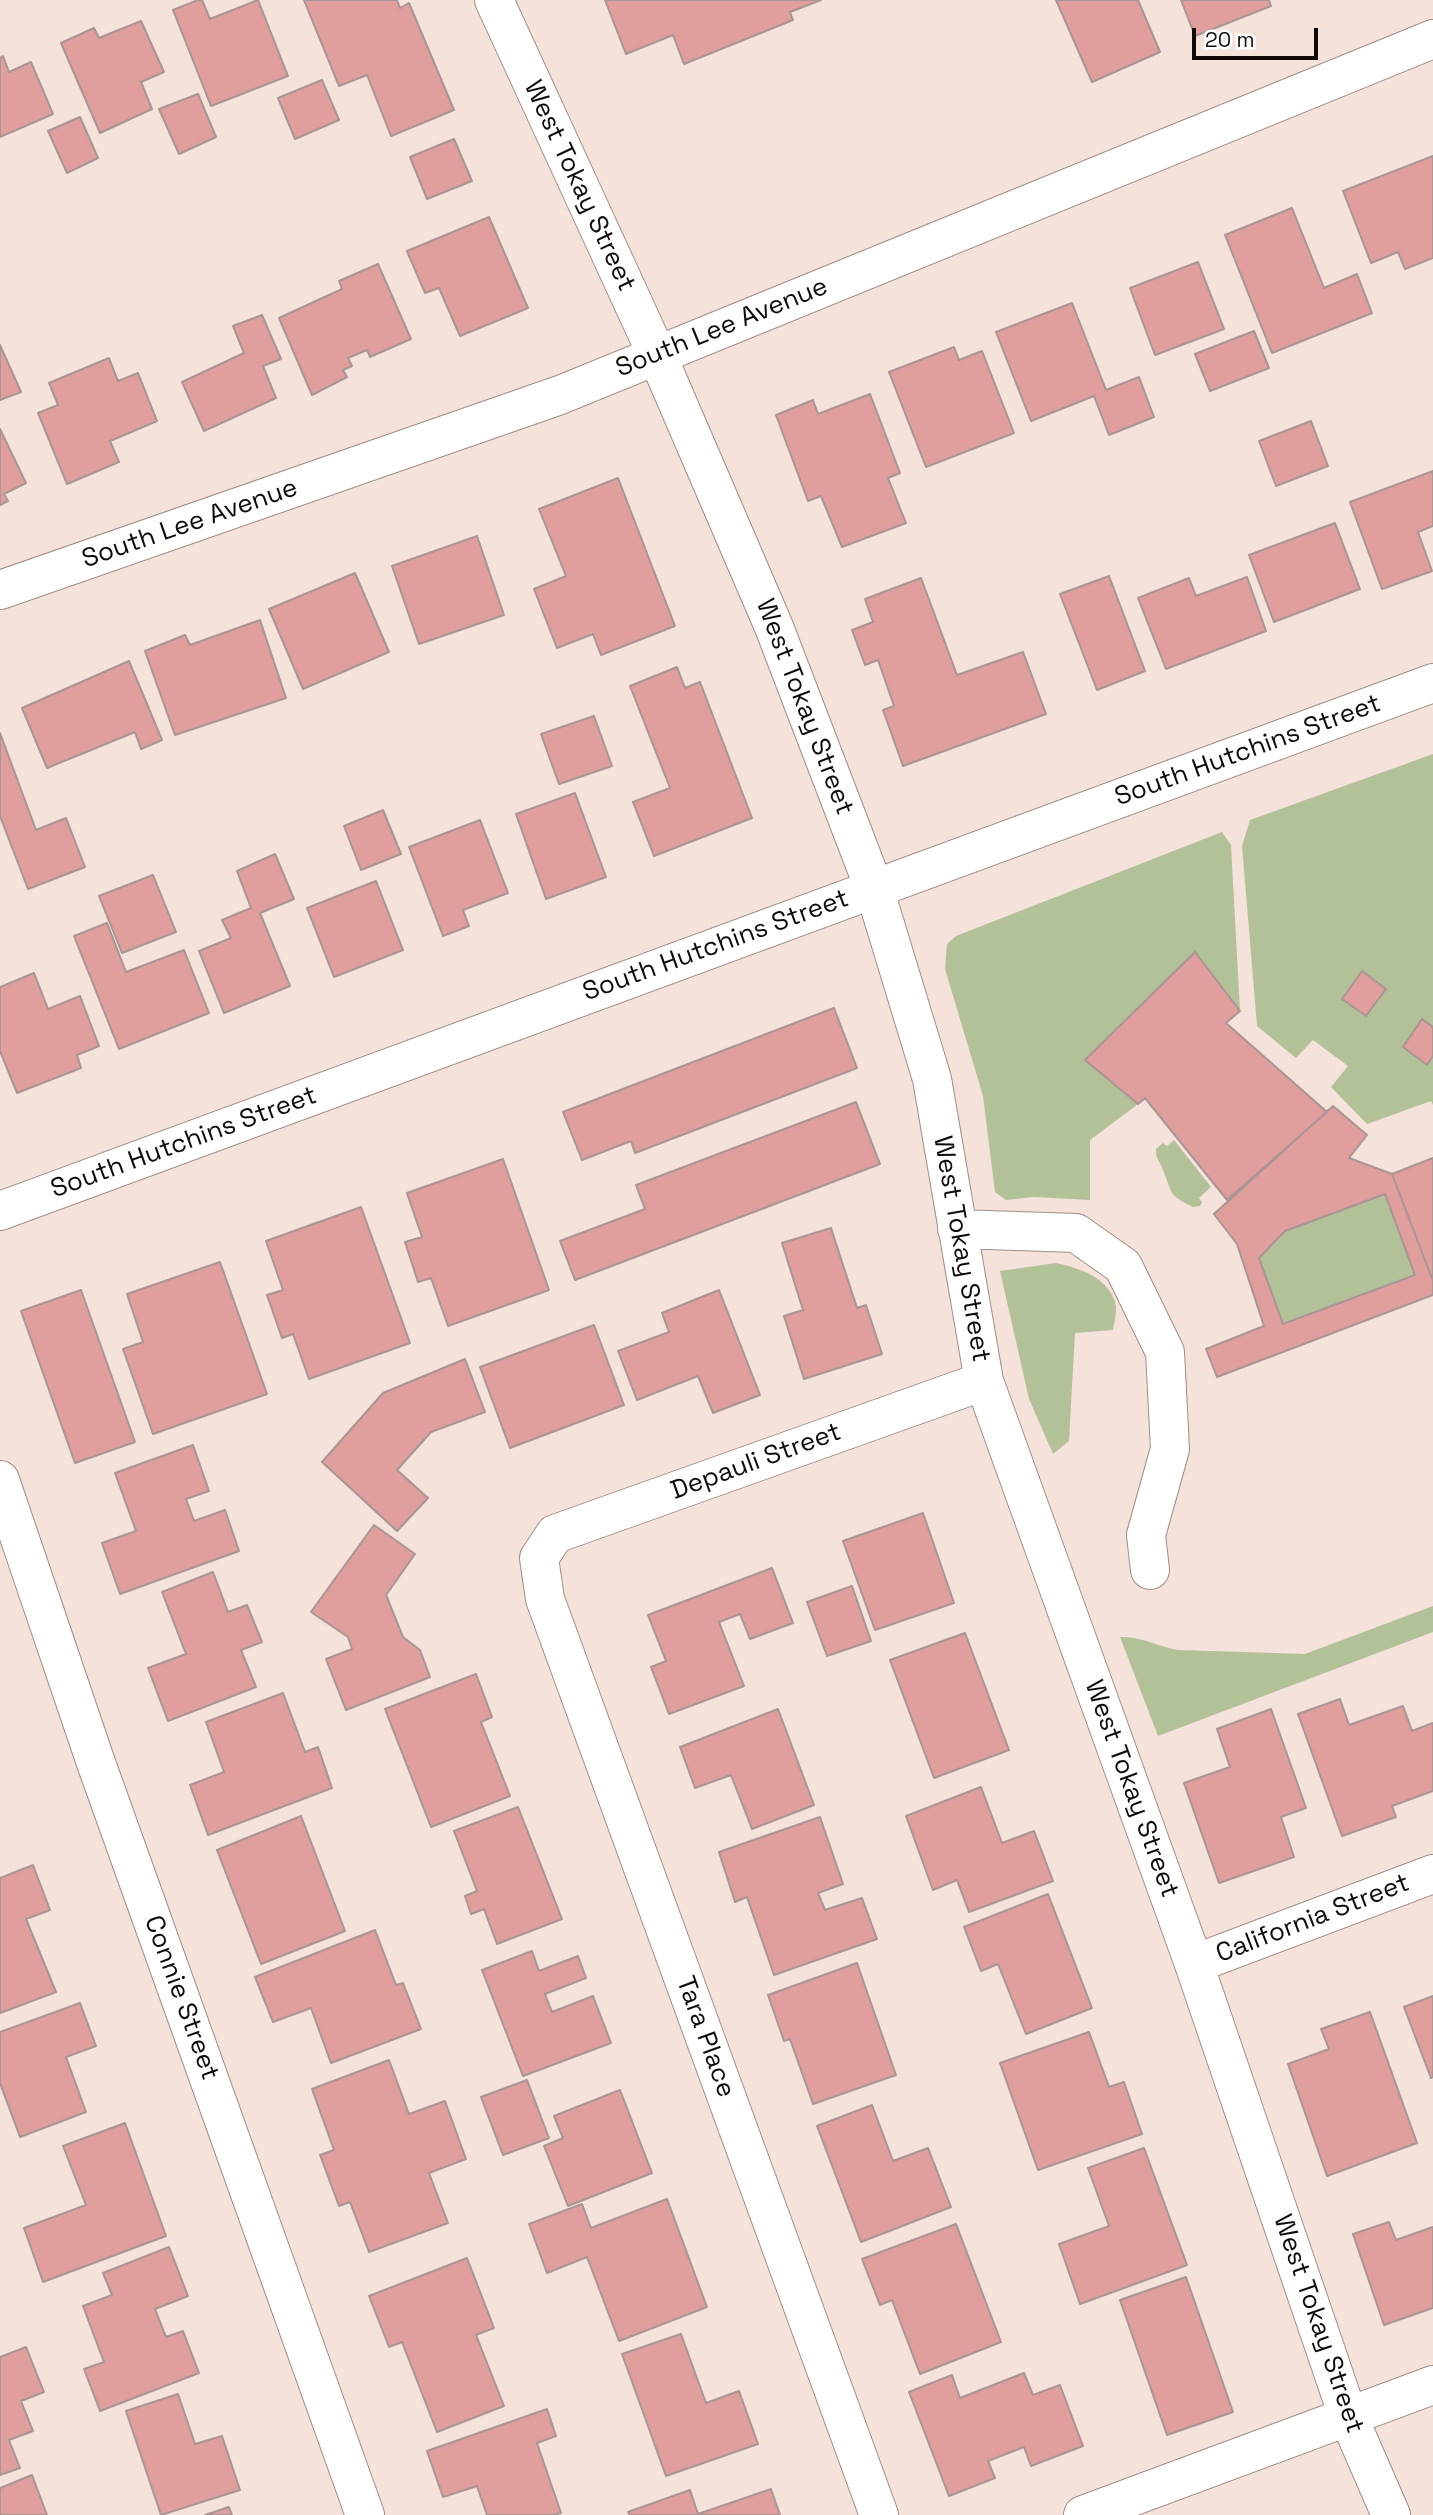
<!DOCTYPE html>
<style>
body{margin:0}
#map{position:relative;width:1433px;height:2515px;overflow:hidden;background:#f5e3db;font-family:"Space Grotesk",sans-serif}
canvas{display:block}
.scale{position:absolute;left:1192px;top:28px;width:126px;height:32px;box-sizing:border-box;border:4px solid #100a08;border-top:0;padding-left:9px;font-size:21px;line-height:24px;white-space:nowrap;color:#100a08;-webkit-text-stroke:5px #fff;paint-order:stroke}
</style>
<div id="map">
<canvas width="1433" height="2515"></canvas>
<div class="scale">20 m</div>
</div>
<script>
const context = document.querySelector('canvas').getContext('2d');
context.lineJoin = 'round';
function fillPath(path, color) {
  context.fillStyle = color;
  context.fill(path, 'evenodd');
}
function strokePath(path, color, width, dash) {
  context.strokeStyle = color;
  context.lineWidth = width;
  context.lineCap = dash ? 'butt' : 'round';
  context.setLineDash(dash || []);
  context.stroke(path);
}
function drawText(font, color, halo, rows, align = 'center') {
  context.font = font + ' "Space Grotesk",sans-serif';
  context.lineWidth = 7;
  context.setLineDash([]);
  context.textBaseline = 'middle';
  context.strokeStyle = halo;
  context.fillStyle = color;
  for (const [text, x, y, turn = 0] of rows) {
    context.save();
    context.translate(x, y);
    context.rotate((+turn || 0) * Math.PI / 180);
    context.textAlign = isNaN(turn) ? turn : align;
    if (halo) context.strokeText(text, 0, 0);
    context.fillText(text, 0, 0);
    context.restore();
  }
}
fillPath(new Path2D(`
 M 1433,754 L 1433,1105 L 1431,1101 L 1367,1124 L 1331,1087 L 1348,1066 L 1313,1040 L 1296,1058 L 1257,1026 L 1242,846 L 1250,820 Z
 M 1222,832 L 1231,845 L 1240,1011 L 1195,953 L 1085,1060 L 1138,1104 L 1090,1140 L 1090,1200 L 1034,1197 L 1006,1200 L 995,1192 L 983,1096 L 945,969 L 947,944 L 956,936 Z
 M 1174,1140 L 1211,1187 L 1199,1198 L 1202,1202 L 1200,1206 L 1193,1207 C 1167,1194 1173,1194 1163,1170 C 1160,1161 1155,1158 1156,1149 L 1163,1143 L 1167,1146 Z
 M 1385,1194 L 1415,1275 L 1283,1324 L 1259,1258 L 1285,1231 Z
 M 1056,1263 C 1079,1268 1107,1277 1115,1302 C 1118,1310 1114,1322 1113,1330 L 1075,1333 L 1069,1441 L 1053,1454 L 1029,1399 L 1000,1271 Z
 M 1433,1606 L 1433,1632 L 1158,1736 L 1120,1637 C 1145,1637 1155,1646 1178,1650 L 1305,1654 Z`), '#b2c197');
const building = new Path2D(`
 M 198,0 L 202,0 L 210,19 L 258,0 L 288,76 L 211,106 L 173,10 Z
 M 304,0 L 397,0 L 400,8 L 409,3 L 454,110 L 391,136 L 367,75 L 339,86 Z
 M 605,0 L 821,0 L 790,12 L 793,20 L 684,64 L 673,35 L 626,54 Z
 M 1056,0 L 1138,0 L 1160,52 L 1092,82 Z
 M 1181,0 L 1269,0 L 1271,6 L 1195,36 Z
 M 141,21 L 164,72 L 141,82 L 152,109 L 100,133 L 61,43 L 94,28 L 99,38 Z
 M 3,56 L 9,72 L 31,62 L 53,114 L 0,137 L 0,58 Z
 M 322,80 L 339,120 L 295,139 L 278,98 Z
 M 198,94 L 216,137 L 179,154 L 159,109 Z
 M 80,117 L 98,158 L 67,173 L 48,131 Z
 M 454,139 L 472,181 L 427,199 L 410,157 Z
 M 1433,156 L 1433,258 L 1405,269 L 1398,252 L 1371,263 L 1343,191 Z
 M 1292,208 L 1324,288 L 1357,274 L 1372,313 L 1272,353 L 1225,235 Z
 M 489,217 L 528,308 L 460,336 L 439,288 L 425,293 L 407,251 Z
 M 1198,262 L 1224,329 L 1155,355 L 1130,288 Z
 M 378,264 L 411,339 L 370,357 L 367,350 L 348,358 L 352,366 L 343,370 L 347,377 L 312,395 L 279,318 L 342,289 L 339,281 Z
 M 1072,303 L 1106,390 L 1139,377 L 1154,417 L 1109,435 L 1094,396 L 1031,421 L 996,332 Z
 M 262,315 L 281,359 L 263,366 L 276,398 L 204,431 L 182,382 L 244,353 L 233,326 Z
 M 1254,331 L 1269,368 L 1210,391 L 1195,354 Z
 M 0,345 L 21,392 L 0,400 Z
 M 954,347 L 959,360 L 982,351 L 1014,433 L 926,467 L 889,372 Z
 M 109,358 L 118,381 L 138,373 L 157,421 L 110,441 L 119,462 L 67,484 L 38,413 L 58,405 L 49,383 Z
 M 870,394 L 900,473 L 888,478 L 906,523 L 842,547 L 821,496 L 808,501 L 776,415 L 813,400 L 818,414 Z
 M 1311,421 L 1328,466 L 1276,486 L 1259,441 Z
 M 0,429 L 26,483 L 4,494 L 8,501 L 0,505 Z
 M 1433,471 L 1433,526 L 1418,532 L 1432,571 L 1382,589 L 1350,502 Z
 M 618,478 L 675,626 L 601,655 L 593,634 L 557,648 L 534,589 L 566,576 L 539,509 Z
 M 1335,523 L 1360,589 L 1274,622 L 1249,555 Z
 M 477,536 L 504,615 L 419,644 L 392,566 Z
 M 355,573 L 389,652 L 303,689 L 269,609 Z
 M 1109,576 L 1145,671 L 1097,690 L 1060,594 Z
 M 1247,577 L 1266,631 L 1166,669 L 1138,598 L 1189,578 L 1196,596 Z
 M 921,578 L 957,675 L 1023,652 L 1046,714 L 903,766 L 883,710 L 894,706 L 878,660 L 865,665 L 852,630 L 873,622 L 865,599 Z
 M 260,620 L 286,698 L 175,735 L 145,651 L 185,635 L 190,645 Z
 M 129,661 L 162,740 L 141,749 L 135,732 L 47,768 L 22,708 Z
 M 677,667 L 685,688 L 700,682 L 752,818 L 654,856 L 633,802 L 670,788 L 630,686 Z
 M 594,716 L 612,766 L 559,784 L 541,734 Z
 M 0,733 L 36,830 L 66,818 L 85,867 L 28,889 L 0,816 Z
 M 575,793 L 606,877 L 546,899 L 516,814 Z
 M 383,810 L 401,854 L 361,870 L 344,826 Z
 M 480,820 L 508,893 L 463,910 L 469,926 L 443,936 L 409,847 Z
 M 275,854 L 294,899 L 260,913 L 290,986 L 224,1013 L 199,951 L 231,938 L 222,920 L 251,908 L 237,871 Z
 M 153,875 L 176,932 L 122,953 L 99,896 Z
 M 376,881 L 403,950 L 334,977 L 307,908 Z
 M 107,923 L 126,972 L 184,950 L 209,1013 L 119,1049 L 74,936 Z
 M 1195,952 L 1240,1011 L 1226,1023 L 1327,1112 L 1227,1200 L 1145,1098 L 1138,1104 L 1085,1060 Z
 M 1362,971 L 1386,989 L 1366,1016 L 1342,999 Z
 M 34,973 L 48,1009 L 80,996 L 99,1046 L 77,1055 L 81,1068 L 17,1093 L 0,1051 L 0,987 Z
 M 834,1008 L 857,1068 L 635,1153 L 631,1141 L 582,1160 L 563,1112 Z
 M 1422,1019 L 1433,1027 L 1433,1056 L 1427,1065 L 1403,1047 Z
 M 856,1102 L 880,1164 L 575,1280 L 560,1241 L 645,1209 L 636,1185 Z
 M 1333,1106 L 1367,1135 L 1349,1158 L 1392,1174 L 1433,1281 L 1433,1295 L 1217,1377 L 1206,1349 L 1264,1326 L 1237,1244 L 1214,1214 ZM 1385,1194 L 1415,1275 L 1283,1324 L 1259,1258 L 1285,1231 Z
 M 1433,1158 L 1433,1281 L 1392,1174 Z
 M 503,1159 L 549,1290 L 448,1326 L 431,1278 L 418,1282 L 405,1242 L 422,1237 L 407,1193 Z
 M 361,1207 L 410,1343 L 309,1379 L 293,1334 L 282,1338 L 267,1295 L 283,1290 L 266,1241 Z
 M 831,1228 L 857,1308 L 866,1305 L 882,1354 L 804,1379 L 784,1316 L 803,1310 L 782,1243 Z
 M 220,1262 L 267,1394 L 153,1434 L 123,1349 L 143,1342 L 127,1294 Z
 M 81,1290 L 135,1442 L 75,1463 L 21,1311 Z
 M 719,1290 L 760,1395 L 713,1413 L 698,1376 L 637,1400 L 618,1351 L 669,1332 L 662,1313 Z
 M 594,1325 L 624,1405 L 510,1448 L 480,1367 Z
 M 465,1359 L 485,1412 L 431,1432 L 397,1470 L 428,1498 L 397,1531 L 322,1462 L 383,1393 Z
 M 193,1445 L 209,1491 L 186,1499 L 194,1521 L 225,1510 L 239,1551 L 120,1594 L 102,1543 L 136,1531 L 115,1473 Z
 M 923,1513 L 954,1603 L 875,1630 L 843,1541 Z
 M 374,1525 L 415,1554 L 386,1595 L 403,1637 L 420,1650 L 430,1677 L 346,1710 L 326,1659 L 352,1649 L 348,1637 L 311,1612 Z
 M 772,1568 L 793,1623 L 750,1639 L 740,1614 L 719,1622 L 744,1686 L 669,1714 L 651,1667 L 666,1661 L 648,1615 Z
 M 213,1572 L 228,1612 L 247,1605 L 262,1642 L 241,1650 L 256,1687 L 168,1721 L 148,1668 L 186,1654 L 162,1592 Z
 M 852,1586 L 871,1641 L 827,1656 L 807,1602 Z
 M 965,1633 L 1009,1750 L 934,1778 L 890,1660 Z
 M 476,1674 L 492,1717 L 481,1722 L 510,1796 L 431,1827 L 385,1709 Z
 M 283,1693 L 305,1752 L 318,1747 L 332,1788 L 208,1835 L 190,1785 L 224,1772 L 206,1722 Z
 M 1340,1699 L 1349,1725 L 1403,1706 L 1412,1731 L 1433,1723 L 1433,1791 L 1392,1806 L 1396,1817 L 1342,1836 L 1298,1714 Z
 M 778,1709 L 814,1805 L 752,1829 L 731,1775 L 695,1788 L 680,1747 Z
 M 1271,1709 L 1306,1808 L 1281,1817 L 1294,1857 L 1219,1883 L 1184,1783 L 1230,1767 L 1217,1729 Z
 M 981,1787 L 1002,1843 L 1034,1831 L 1053,1881 L 969,1912 L 957,1880 L 933,1890 L 906,1816 Z
 M 518,1807 L 562,1919 L 497,1944 L 484,1909 L 471,1914 L 465,1896 L 477,1891 L 454,1831 Z
 M 301,1816 L 345,1931 L 261,1964 L 217,1850 Z
 M 820,1817 L 843,1884 L 818,1893 L 825,1910 L 862,1898 L 877,1939 L 774,1975 L 747,1897 L 735,1902 L 719,1852 Z
 M 33,1865 L 50,1910 L 26,1919 L 56,1992 L 0,2013 L 0,1878 Z
 M 1048,1894 L 1092,2008 L 1026,2034 L 998,1964 L 981,1971 L 964,1927 Z
 M 375,1930 L 396,1985 L 403,1983 L 421,2029 L 331,2063 L 311,2008 L 273,2022 L 255,1977 Z
 M 532,1951 L 539,1971 L 578,1956 L 586,1978 L 545,1994 L 552,2012 L 593,1996 L 611,2043 L 523,2076 L 482,1970 Z
 M 857,1963 L 896,2075 L 813,2104 L 790,2039 L 784,2041 L 768,1995 Z
 M 1433,1996 L 1433,2077 L 1431,2078 L 1404,2007 Z
 M 80,2003 L 96,2046 L 66,2057 L 86,2112 L 20,2137 L 0,2083 L 0,2032 Z
 M 1370,2012 L 1417,2143 L 1327,2176 L 1288,2064 L 1329,2049 L 1321,2029 Z
 M 1089,2032 L 1109,2087 L 1124,2082 L 1142,2134 L 1038,2170 L 1000,2063 Z
 M 389,2060 L 409,2114 L 445,2101 L 466,2159 L 429,2173 L 448,2223 L 369,2252 L 350,2202 L 339,2206 L 320,2155 L 334,2150 L 312,2089 Z
 M 527,2080 L 549,2138 L 503,2155 L 481,2097 Z
 M 620,2090 L 652,2173 L 568,2206 L 544,2146 L 563,2138 L 554,2116 Z
 M 872,2105 L 893,2161 L 928,2148 L 951,2207 L 861,2242 L 817,2126 Z
 M 125,2123 L 166,2236 L 43,2282 L 24,2228 L 86,2205 L 63,2146 Z
 M 1144,2148 L 1187,2265 L 1080,2304 L 1059,2244 L 1109,2226 L 1088,2168 Z
 M 667,2199 L 707,2307 L 619,2341 L 587,2257 L 547,2273 L 529,2224 L 582,2204 L 591,2228 Z
 M 1389,2222 L 1396,2240 L 1433,2227 L 1433,2308 L 1384,2325 L 1353,2234 Z
 M 956,2224 L 1001,2342 L 920,2374 L 892,2300 L 880,2305 L 862,2259 Z
 M 169,2247 L 188,2296 L 155,2309 L 166,2337 L 183,2331 L 199,2373 L 100,2411 L 84,2369 L 104,2362 L 83,2306 L 112,2295 L 103,2273 Z
 M 467,2258 L 494,2328 L 476,2335 L 504,2406 L 437,2432 L 402,2342 L 389,2347 L 369,2296 Z
 M 1186,2277 L 1233,2412 L 1167,2435 L 1120,2300 Z
 M 681,2334 L 706,2403 L 739,2391 L 758,2444 L 666,2476 L 622,2354 Z
 M 26,2347 L 44,2392 L 21,2401 L 33,2431 L 9,2440 L 20,2468 L 0,2475 L 0,2357 Z
 M 1024,2373 L 1033,2395 L 1060,2385 L 1083,2446 L 1031,2466 L 1024,2447 L 988,2461 L 995,2478 L 949,2496 L 909,2392 L 952,2375 L 960,2398 Z
 M 178,2394 L 195,2444 L 222,2436 L 240,2490 L 161,2515 L 126,2411 Z
 M 547,2409 L 556,2436 L 537,2443 L 561,2513 L 554,2515 L 487,2515 L 477,2486 L 443,2497 L 427,2451 Z
 M 32,2475 L 47,2515 L 0,2515 L 0,2488 Z
 M 771,2489 L 780,2515 L 630,2515 L 628,2512 L 690,2490 L 698,2514 Z
 M 229,2507 L 232,2515 L 205,2515 Z`);
fillPath(building, '#e09f9d');
strokePath(building, '#a89594', 2);
const minor = new Path2D(`
 M 494,0 L 657,355 L 774,627 L 874,888 L 932,1079 L 984,1381 L 1194,1964 L 1348,2416 L 1391,2515
 M 0,590 L 560,395 L 1433,39
 M 957,1229 L 1076,1233 L 1123,1266 L 1165,1352 L 1170,1449 L 1146,1535 L 1150,1570
 M 0,1480 L 95,1760 L 365,2515
 M 1194,1964 L 1433,1874
 M 879,2515 L 545,1599 L 539,1558 L 555,1534 L 984,1381
 M 1083,2515 L 1433,2385`);
const major = new Path2D(`
 M 0,1211 L 1433,683`);
strokePath(minor, '#9f8e87', 40);
strokePath(major, '#9f8e87', 40);
strokePath(minor, '#fff', 38);
strokePath(major, '#fff', 38);
drawText('26px', '#100a08', '#fff', [
 ["West Tokay Street",579,186,65],
 ["South Lee Avenue",722,328,-22],
 ["South Lee Avenue",190,524,-19],
 ["West Tokay Street",804,707,69],
 ["South Hutchins Street",1248,751,-20],
 ["South Hutchins Street",716,946,-20],
 ["South Hutchins Street",184,1143,-20],
 ["West Tokay Street",961,1249,80],
 ["Depauli Street",756,1462,-20],
 ["West Tokay Street",1131,1789,70],
 ["California Street",1313,1919,-21],
 ["Connie Street",181,1998,70],
 ["Tara Place",705,2037,70],
 ["West Tokay Street",1318,2324,71]
]);
</script>
